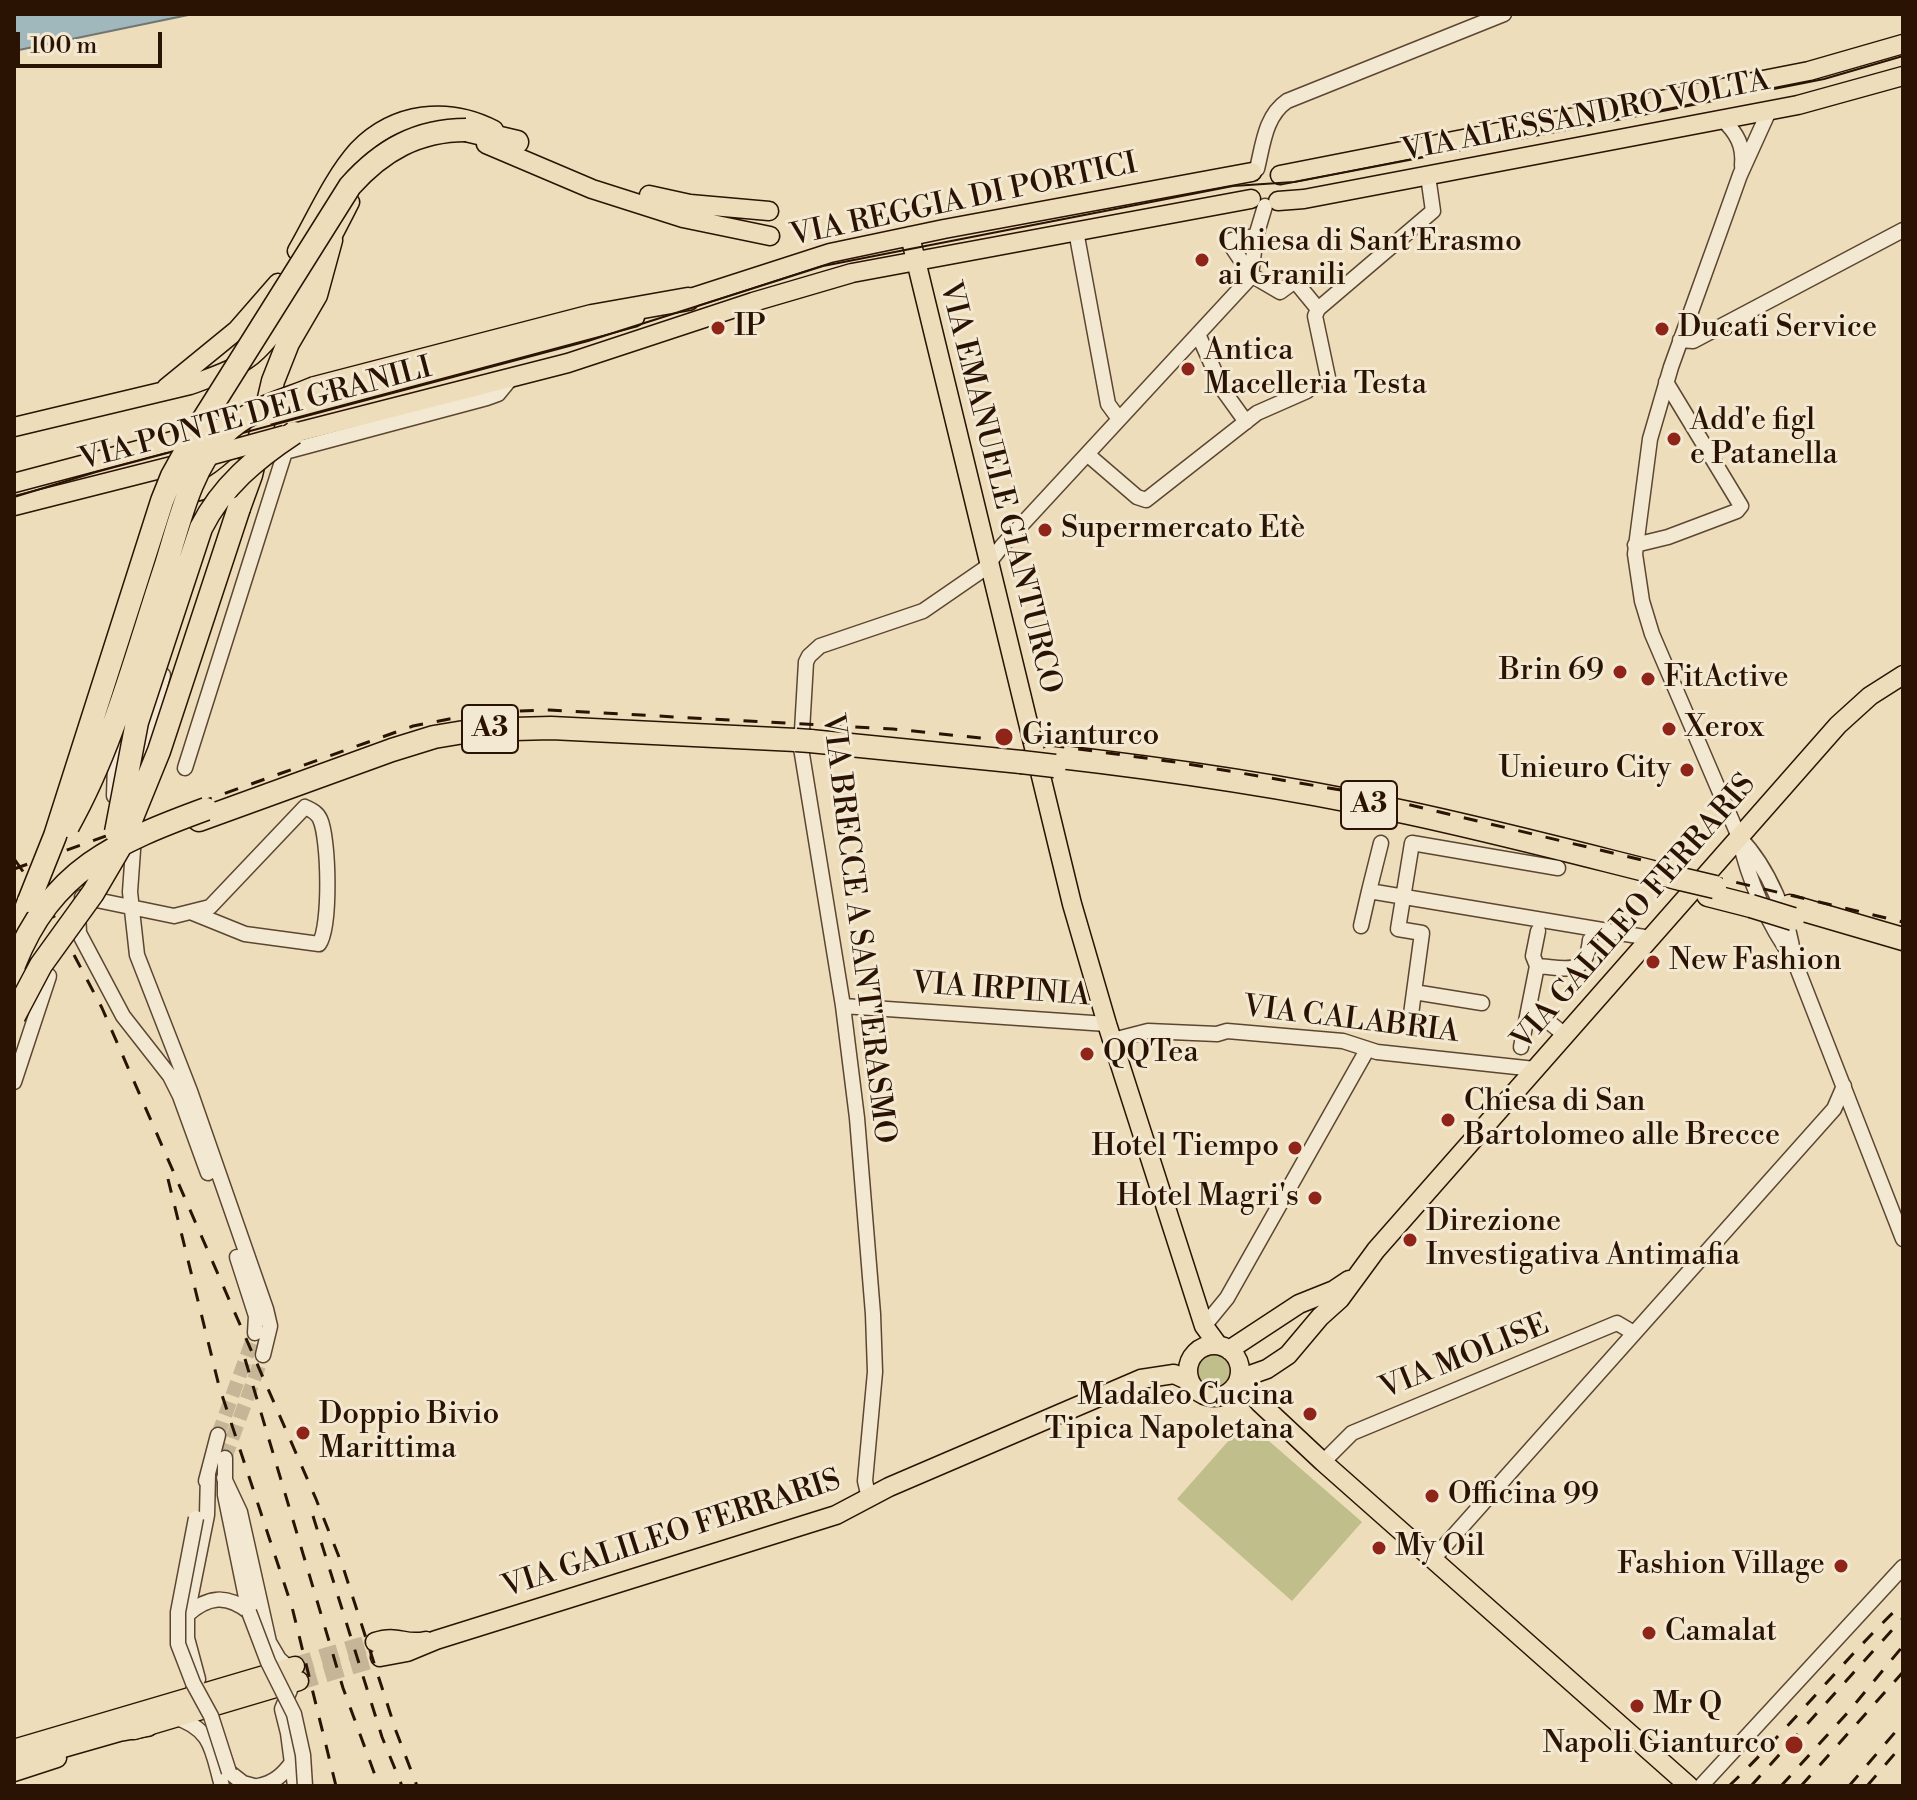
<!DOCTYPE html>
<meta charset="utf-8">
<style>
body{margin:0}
#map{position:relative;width:1917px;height:1800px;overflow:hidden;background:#edddba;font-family:"Libre Bodoni",serif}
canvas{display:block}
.frame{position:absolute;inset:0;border:16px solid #2b1304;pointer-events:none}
.scale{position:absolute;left:16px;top:32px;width:146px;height:36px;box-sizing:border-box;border:4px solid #2b1304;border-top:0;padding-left:10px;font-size:24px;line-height:28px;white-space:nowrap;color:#2b1304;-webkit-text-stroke:6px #f3e9d2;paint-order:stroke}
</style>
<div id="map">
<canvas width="1917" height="1800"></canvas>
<div class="frame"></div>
<div class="scale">100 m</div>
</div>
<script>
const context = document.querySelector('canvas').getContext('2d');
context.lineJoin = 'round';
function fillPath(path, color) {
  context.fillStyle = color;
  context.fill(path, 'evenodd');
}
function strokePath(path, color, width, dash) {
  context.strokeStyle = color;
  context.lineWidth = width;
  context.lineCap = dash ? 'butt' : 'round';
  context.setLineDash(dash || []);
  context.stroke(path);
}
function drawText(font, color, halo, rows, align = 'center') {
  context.font = font + ' "Libre Bodoni",serif';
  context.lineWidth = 6;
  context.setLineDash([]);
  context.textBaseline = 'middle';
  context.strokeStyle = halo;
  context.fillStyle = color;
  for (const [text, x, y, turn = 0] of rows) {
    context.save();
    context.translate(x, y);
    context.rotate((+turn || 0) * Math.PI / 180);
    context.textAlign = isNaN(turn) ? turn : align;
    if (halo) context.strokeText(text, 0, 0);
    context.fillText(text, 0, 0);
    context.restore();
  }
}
fillPath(new Path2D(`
 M1198 1371a16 16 0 1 1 32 0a16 16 0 1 1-32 0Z
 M 1246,1421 L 1362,1522 L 1292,1601 L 1177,1499 Z`), '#c0be8a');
const water = new Path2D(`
 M 14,14 L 193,14 L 14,51 Z`);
fillPath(water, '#a0b8bc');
strokePath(water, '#717672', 2);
strokePath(new Path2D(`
 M 218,1435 L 255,1333
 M 225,1458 L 263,1355`), '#c6b596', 14, [14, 7]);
strokePath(new Path2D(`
 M 295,1666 L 375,1642
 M 299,1681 L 380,1657`), '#c6b596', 18, [18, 9]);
const minor = new Path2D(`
 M 1769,111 L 1740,175 L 1720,231 L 1671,367 L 1650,439 L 1635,554 L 1642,601 L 1652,634 L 1739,837 C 1769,868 1789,917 1794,960
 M 1722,119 C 1737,133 1744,146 1742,166
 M 1257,169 C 1263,145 1265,116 1287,101 L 1504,14
 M 1076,231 L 1108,404 L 1119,419
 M 1256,236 L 1232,240 L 1230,244 L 1251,275 L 1280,292 L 1295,281 L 1318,309 L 1315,316 L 1330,387
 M 1318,309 L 1433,211 L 1428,176
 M 1198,334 L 1223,390 L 1246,422
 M 1680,340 L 1693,341 L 1903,230
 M 1087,454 L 1137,497 L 1146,500 L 1257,413 L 1307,391
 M 1635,545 L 1668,537 L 1737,511 L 1741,506 L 1666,382
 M 185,768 L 285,452 L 487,398 L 498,394 L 512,377
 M 141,780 L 144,750 L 163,675
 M 114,796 L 116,733
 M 134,836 L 130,892 L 137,955 L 190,1091 L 266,1309 L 270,1326 L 263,1355
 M 1739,837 C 1748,879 1768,925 1794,960 L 1903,1239
 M 1381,843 L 1369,891 L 1650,938
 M 82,897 L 174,916 L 210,907 L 305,807 C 311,810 317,812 320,819 C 329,838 331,927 319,944 L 245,934 L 193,913
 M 78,912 L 79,933 L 123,1016 L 170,1076 L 180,1096 L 208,1173
 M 1361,926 L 1369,891
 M 1537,966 C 1567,968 1586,977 1590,940
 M 1414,992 L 1482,1003
 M 843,1006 L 1107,1024
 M 1529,1006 L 1565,1035
 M 1409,1029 L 1422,933 L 1398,929 L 1412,843 L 1558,868
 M 1113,1040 L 1148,1031 L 1217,1034 L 1227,1031 L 1343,1041 L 1377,1052 L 1535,1069
 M 1521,1047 L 1537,966 L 1533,956 L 1538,931
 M 14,1082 L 49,976
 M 237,1257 L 256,1316 L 255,1333
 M 1204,1326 L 1227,1298 L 1367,1050
 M 225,1458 L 225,1495 L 249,1612
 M 1323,1462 L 1352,1433 L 1617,1323 L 1634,1333
 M 224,1478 L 240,1512 L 269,1642 L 279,1659 L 289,1668
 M 206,1481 L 218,1435
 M 869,1498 L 865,1481 L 875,1372 L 873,1314 L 857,1118 L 843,1006 L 801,748 L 806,662 L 809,656 L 820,646 L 923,611 L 984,569 L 1002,546 L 1248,280 L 1251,275 L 1256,236 L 1265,206
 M 1433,1559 L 1834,1109 L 1844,1086
 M 187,1615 C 208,1596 227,1594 249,1612
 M 290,1690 L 282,1709 L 288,1733 L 295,1786
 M 192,1693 L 198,1679 L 187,1638 L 187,1615 L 207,1515 L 208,1474
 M 174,1717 C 213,1729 212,1751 222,1786
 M 229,1772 L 243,1783 L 254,1786
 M 258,1786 C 274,1783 283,1775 293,1761
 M 1701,1786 L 1903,1567`);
const major = new Path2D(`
 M 486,144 L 592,189 L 683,218 L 770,236
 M 1280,175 L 1809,71 L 1903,44
 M 649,195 L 690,204 L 769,211
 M 1278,201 L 1304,199 L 1798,105 L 1903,76
 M 910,236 L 1072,904 L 1107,1024 L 1204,1326 L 1218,1345
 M 297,251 C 316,218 333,178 358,150 C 395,112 448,106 494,130
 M 675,303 L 830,253 L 944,229 L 1252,172
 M 166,388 L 237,330 L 278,283
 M 335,397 L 635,317
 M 14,427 L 190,385 C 209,378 229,372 246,360 C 283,336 329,243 350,202
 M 294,433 L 568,363 L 753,302 L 852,273 L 1251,199
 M 14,483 L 165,443
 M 177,492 C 202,496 218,484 236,468
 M 14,506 L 172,466
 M1188 1371a26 26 0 1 1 52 0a26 26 0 1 1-52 0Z
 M 1229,1350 L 1299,1304 L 1334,1290 L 1349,1280
 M 375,1642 C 399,1634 403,1646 426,1641
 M 380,1657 L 407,1652 L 436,1640 L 836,1515 L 889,1487 L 1141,1379 L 1174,1374 L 1189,1381
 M 134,1730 L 299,1681
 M 17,1748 L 295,1666
 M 14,1772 L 57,1758
 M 1689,1786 L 1323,1462 L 1260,1403 L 1239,1379 L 1267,1369 L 1288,1355 L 1320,1317 L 1340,1299 L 1376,1250 L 1838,725 L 1870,696 L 1903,675`);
const highway = new Path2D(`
 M 466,130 L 517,142
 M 315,388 L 592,316 L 688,299
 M 239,508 L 251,475 L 273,381 L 288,343 L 316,295 L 331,240
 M 810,741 L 1021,762
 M 1052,756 C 1165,769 1278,785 1390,809 C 1487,829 1584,855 1681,879
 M 199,820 L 392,750 L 434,737 L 476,730 L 551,728 L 796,740
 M 1708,895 L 1751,906
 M 1790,906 L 1903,939
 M 14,940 L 29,901
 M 14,1760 L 119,1730 L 147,1725`);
strokePath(minor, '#5c4632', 17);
strokePath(major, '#2b1304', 21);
strokePath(highway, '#2b1304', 25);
strokePath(minor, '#f3e9d2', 14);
strokePath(major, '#edddba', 18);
strokePath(highway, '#edddba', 22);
strokePath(new Path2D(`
 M 14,497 L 96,472 L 588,341 L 823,266 L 1233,186 L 1294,182 L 1592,125 L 1824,79 L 1903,56`), '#2b1304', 2);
strokePath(new Path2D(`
 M 15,860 L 53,915 L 102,1008 L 316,1499 L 343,1567 L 396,1731 L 417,1786
 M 14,869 L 413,726 L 486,712 L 549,710 L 893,729 L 1049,745 L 1182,763 L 1364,794 L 1903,922
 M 168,1179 L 219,1386 L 292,1607 L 336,1786
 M 245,1359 L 343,1688 L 379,1786
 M 313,1516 L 382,1737 L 402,1786
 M 1729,1786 C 1790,1728 1842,1661 1903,1603
 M 1751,1786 L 1903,1618
 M 1781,1786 L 1850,1710 L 1903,1646
 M 1801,1786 L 1903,1672
 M 1849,1786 L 1903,1723
 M 1867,1786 L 1903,1744`), '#2b1304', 3, [14, 14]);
const minorBridge = new Path2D(`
 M 196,1518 L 178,1612 L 178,1644 L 193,1683 L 211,1716 L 229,1772
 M 249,1612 L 268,1662 L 294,1714 L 303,1755 L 305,1786`);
const majorBridge = new Path2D(`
 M 268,415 L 335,397
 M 165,443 L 236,424
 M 201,458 L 285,435`);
const highwayBridge = new Path2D(`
 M 796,740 L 810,741
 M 1021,762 L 1055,766
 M 68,826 C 113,746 136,655 165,568 C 179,524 190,469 223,435 C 249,408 282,402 315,388
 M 116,832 L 137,722 L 201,528 C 222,486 256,458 294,433
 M 1681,879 L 1715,887
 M 29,901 L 55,836 L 162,501 L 172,476 L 203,420 L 350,186 C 382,150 418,130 466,130
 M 1751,906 L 1793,919
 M 14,965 C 51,870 116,842 206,809
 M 14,1016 L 41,965 L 93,893 L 120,847 L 159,751 L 239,508`);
strokePath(minorBridge, '#5c4632', 17, []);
strokePath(majorBridge, '#2b1304', 21, []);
strokePath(highwayBridge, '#2b1304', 25, []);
strokePath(minorBridge, '#f3e9d2', 14);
strokePath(majorBridge, '#edddba', 18);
strokePath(highwayBridge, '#edddba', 22);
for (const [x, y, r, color] of [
 [1202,260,8,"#8f2418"],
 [718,328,8,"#8f2418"],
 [1662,329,8,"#8f2418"],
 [1188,369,8,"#8f2418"],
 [1674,439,8,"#8f2418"],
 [1045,530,8,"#8f2418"],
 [1620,672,8,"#8f2418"],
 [1648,679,8,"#8f2418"],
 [1669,729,8,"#8f2418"],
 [1004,737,10,"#8f2418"],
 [1687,770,8,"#8f2418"],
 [1653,962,8,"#8f2418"],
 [1087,1054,8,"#8f2418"],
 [1448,1120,8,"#8f2418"],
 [1295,1148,8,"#8f2418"],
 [1315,1198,8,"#8f2418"],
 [1410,1240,8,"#8f2418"],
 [1310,1414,8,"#8f2418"],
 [303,1433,8,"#8f2418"],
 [1432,1496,8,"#8f2418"],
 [1379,1548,8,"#8f2418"],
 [1841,1566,8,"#8f2418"],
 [1649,1633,8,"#8f2418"],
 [1637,1706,8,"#8f2418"],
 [1794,1745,10,"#8f2418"]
]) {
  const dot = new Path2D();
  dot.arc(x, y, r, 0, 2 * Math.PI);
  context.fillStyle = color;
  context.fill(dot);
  strokePath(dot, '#f3e9d2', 3);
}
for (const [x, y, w] of [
 [490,729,56],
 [1369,805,56]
]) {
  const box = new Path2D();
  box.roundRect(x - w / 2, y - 24, w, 48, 6);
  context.fillStyle = '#f3e9d2';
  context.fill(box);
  strokePath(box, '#2b1304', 2);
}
drawText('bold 28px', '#2b1304', null, [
 ["A3",490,729],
 ["A3",1369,805]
]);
drawText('30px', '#2b1304', '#f3e9d2', [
 ["VIA ALESSANDRO VOLTA",1586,117,-11],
 ["VIA REGGIA DI PORTICI",964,201,-12],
 ["VIA PONTE DEI GRANILI",256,415,-15],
 ["VIA EMANUELE GIANTURCO",999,488,76],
 ["VIA GALILEO FERRARIS",1635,913,-49],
 ["VIA BRECCE A SANT'ERASMO",857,929,83],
 ["VIA IRPINIA",1001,991,4],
 ["VIA CALABRIA",1351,1021,7],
 ["VIA MOLISE",1465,1358,-22],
 ["VIA GALILEO FERRARIS",672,1535,-18]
]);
drawText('30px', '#2b1304', '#f3e9d2', [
 ["Chiesa di Sant'Erasmo",1218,243],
 ["ai Granili",1218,277],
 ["IP",734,328],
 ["Ducati Service",1678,329],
 ["Antica",1204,352],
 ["Macelleria Testa",1204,386],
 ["Add'e figl",1690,422],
 ["e Patanella",1690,456],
 ["Supermercato Etè",1061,530],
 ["Brin 69",1604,672,"right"],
 ["FitActive",1664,679],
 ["Xerox",1685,729],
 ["Gianturco",1022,737],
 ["Unieuro City",1671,770,"right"],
 ["New Fashion",1669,962],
 ["QQTea",1103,1054],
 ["Chiesa di San",1464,1103],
 ["Bartolomeo alle Brecce",1464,1137],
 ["Hotel Tiempo",1279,1148,"right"],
 ["Hotel Magri's",1299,1198,"right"],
 ["Direzione",1426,1223],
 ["Investigativa Antimafia",1426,1257],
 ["Madaleo Cucina",1294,1397,"right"],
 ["Tipica Napoletana",1294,1431,"right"],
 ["Doppio Bivio",319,1416],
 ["Marittima",319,1450],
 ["Officina 99",1448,1496],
 ["My Oil",1395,1548],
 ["Fashion Village",1825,1566,"right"],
 ["Camalat",1665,1633],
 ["Mr Q",1653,1706],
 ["Napoli Gianturco",1776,1745,"right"]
], 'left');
</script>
